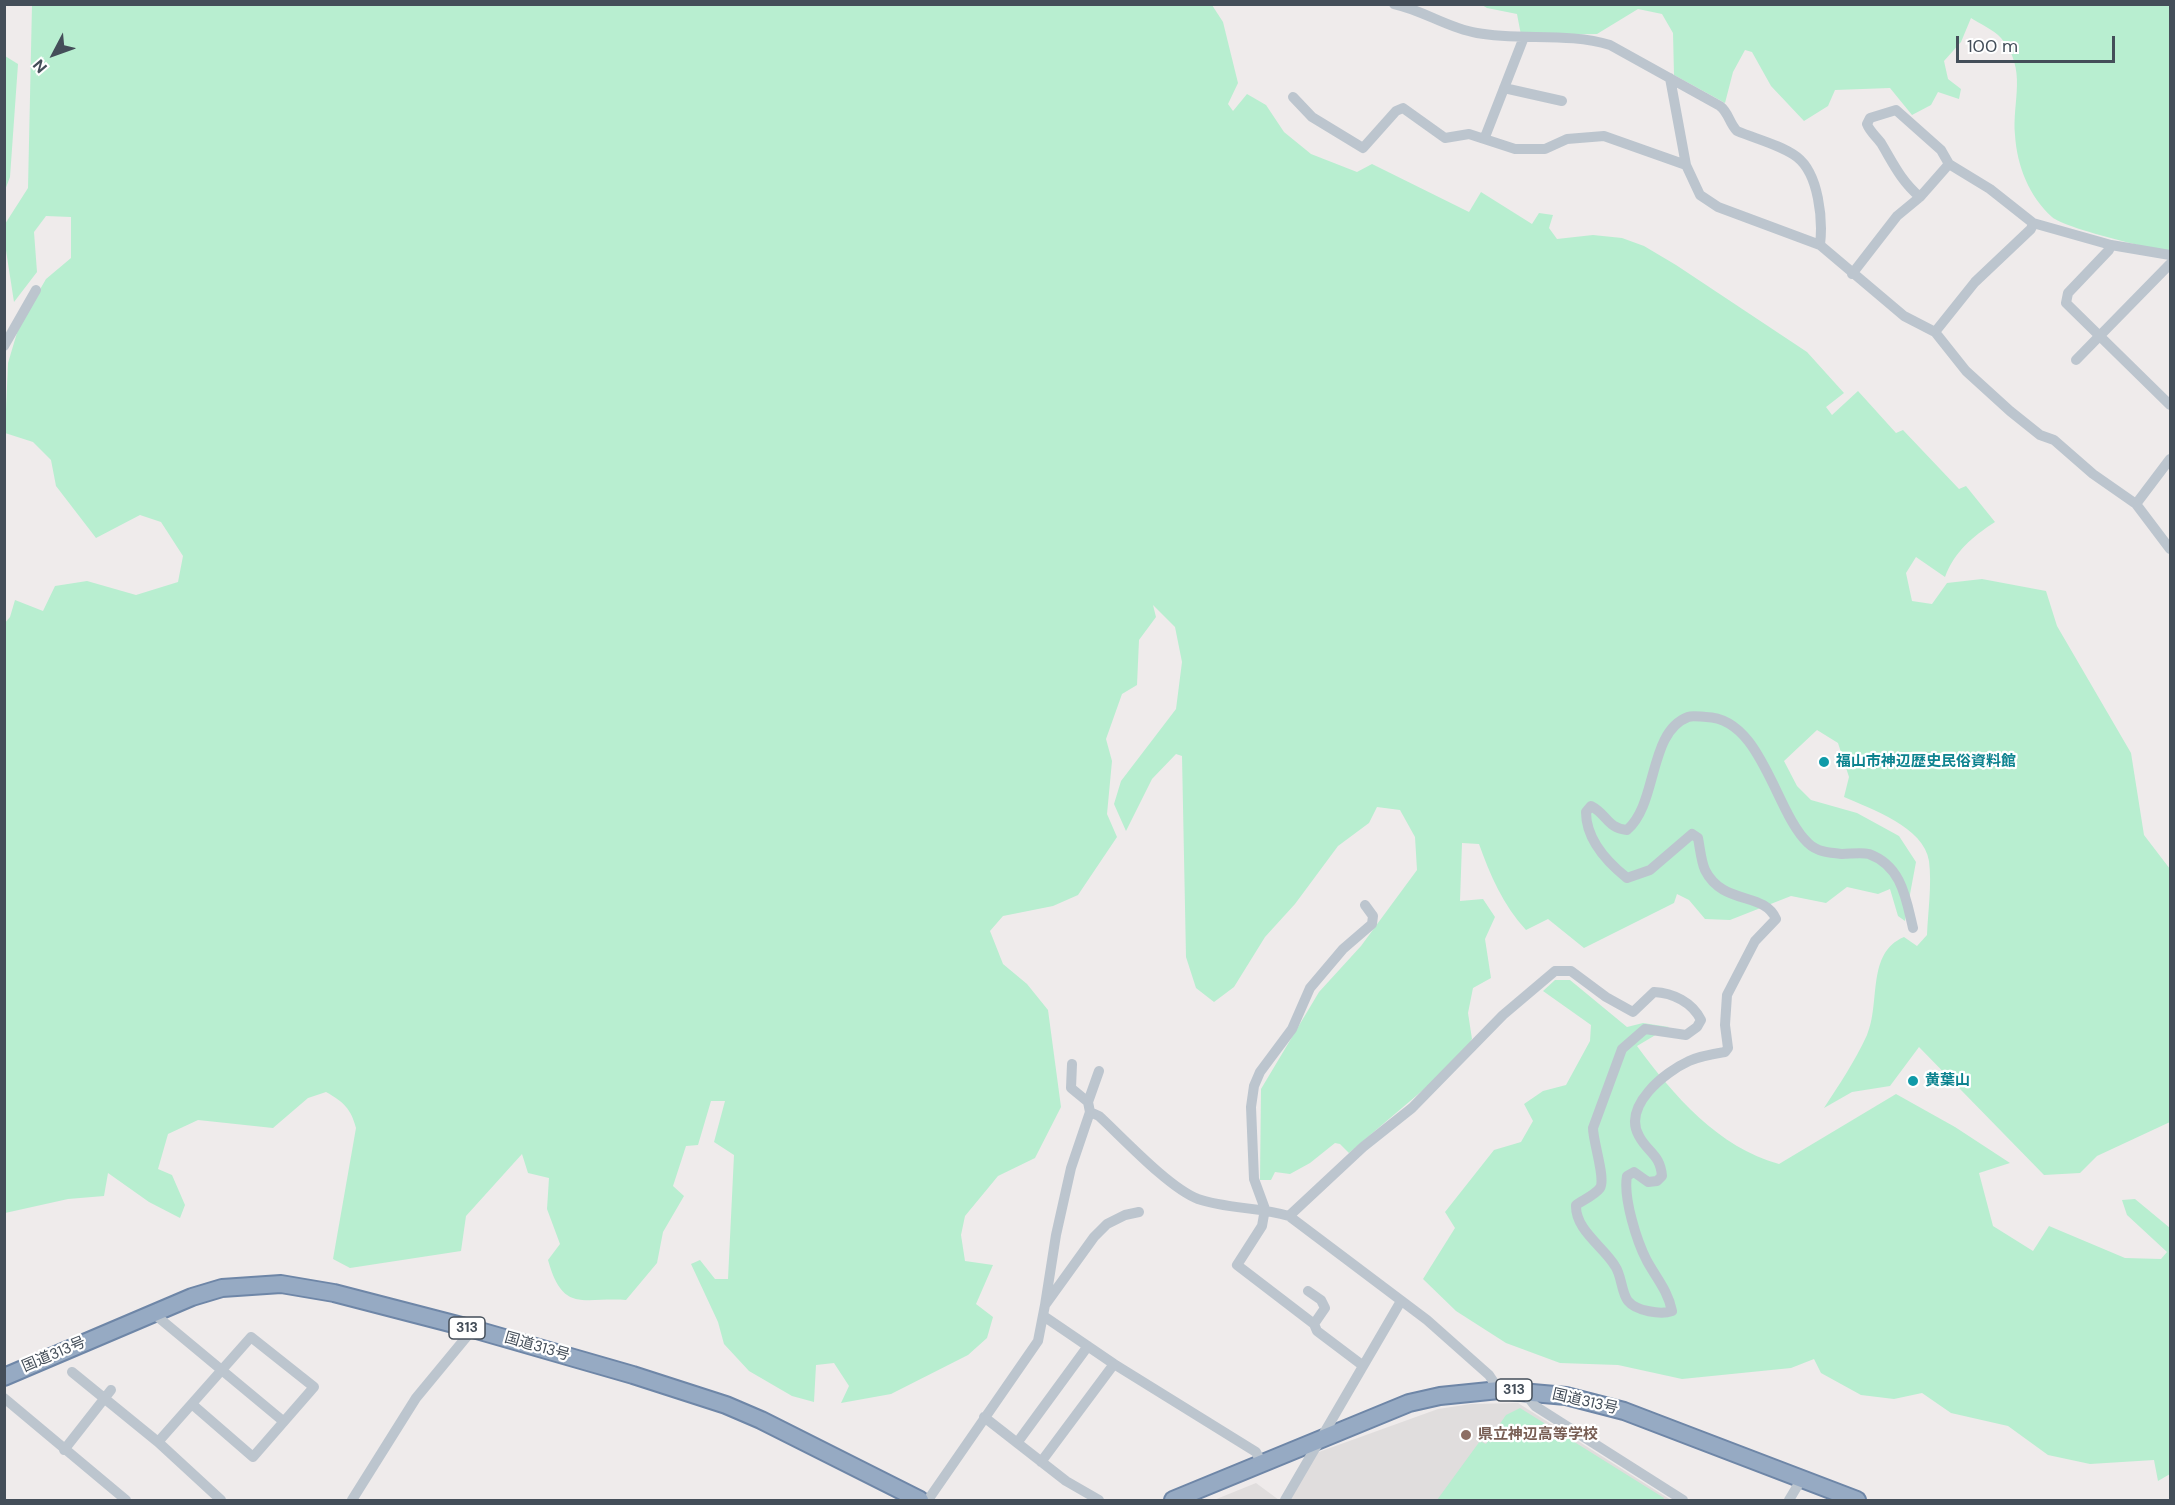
<!DOCTYPE html>
<meta charset="utf-8">
<style>
body{margin:0}
#map{position:relative;width:2175px;height:1505px;overflow:hidden;background:#efebeb;font-family:"DM Sans",sans-serif}
canvas{display:block}
.frame{position:absolute;inset:0;border:6px solid #444e59;pointer-events:none}
.north{position:absolute;left:24px;top:24px;width:60px;height:60px;-webkit-text-stroke:4px #fff;paint-order:stroke;rotate:229deg;font-size:16px;font-weight:700;line-height:24px;text-align:center;color:#444e59}
.north::after{content:'';display:block;margin:auto;width:21px;height:27px;background:#444e59;clip-path:polygon(50% 0,100% 100%,50% 72%,0 100%)}
.scale{position:absolute;left:1956px;top:36px;width:159px;height:27px;box-sizing:border-box;border:3px solid #444e59;border-top:0;padding-left:8px;font-size:18px;line-height:21px;white-space:nowrap;color:#444e59;-webkit-text-stroke:4px #fff;paint-order:stroke}
</style>
<div id="map">
<canvas width="2175" height="1505"></canvas>
<div class="frame"></div>
<div class="north">N</div>
<div class="scale">100 m</div>
</div>
<script>
const context = document.querySelector('canvas').getContext('2d');
context.lineJoin = 'round';
function fillPath(path, color) {
  context.fillStyle = color;
  context.fill(path, 'evenodd');
}
function strokePath(path, color, width, dash) {
  context.strokeStyle = color;
  context.lineWidth = width;
  context.lineCap = dash ? 'butt' : 'round';
  context.setLineDash(dash || []);
  context.stroke(path);
}
function drawText(font, color, halo, rows, align = 'center') {
  context.font = font + ' "DM Sans","Noto Sans JP",sans-serif';
  context.lineWidth = 4.5;
  context.setLineDash([]);
  context.textBaseline = 'middle';
  context.strokeStyle = halo;
  context.fillStyle = color;
  for (const [text, x, y, turn = 0] of rows) {
    context.save();
    context.translate(x, y);
    context.rotate((+turn || 0) * Math.PI / 180);
    context.textAlign = isNaN(turn) ? turn : align;
    if (halo) context.strokeText(text, 0, 0);
    context.fillText(text, 0, 0);
    context.restore();
  }
}
fillPath(new Path2D(`
 M 1518,1403 L 1671,1500 L 1289,1500 L 1316,1453 L 1438,1409 L 1471,1404 Z
 M 1256,1483 L 1279,1500 L 1214,1500 Z`), '#e0dddd');
fillPath(new Path2D(`
 M 32,5 L 1212,5 L 1223,22 L 1238,83 L 1228,104 L 1233,111 L 1247,94 L 1266,105 L 1284,132 L 1311,154 L 1357,172 L 1372,164 L 1469,212 L 1481,192 L 1532,224 L 1539,213 L 1553,215 L 1549,228 L 1557,239 L 1593,235 L 1622,238 L 1644,246 L 1676,265 L 1807,352 L 1844,393 L 1826,407 L 1832,415 L 1858,391 L 1896,433 L 1903,430 L 1959,489 L 1966,486 L 1995,522 C 1972,537 1955,551 1945,577 L 1916,557 L 1906,573 L 1912,601 L 1932,604 L 1947,583 L 1982,579 L 2046,591 L 2057,626 L 2131,753 L 2144,835 L 2170,869 L 2170,1122 L 2097,1156 L 2080,1173 L 2044,1175 L 1919,1047 L 1890,1086 L 1852,1092 L 1824,1108 C 1839,1085 1855,1061 1867,1035 C 1881,1003 1866,953 1904,937 L 1917,946 L 1927,935 C 1928,911 1932,885 1929,861 C 1924,827 1871,809 1844,797 L 1849,777 L 1838,743 L 1817,730 L 1784,761 L 1797,786 L 1811,800 L 1857,813 L 1899,836 L 1916,862 L 1905,921 L 1898,916 L 1890,889 L 1878,894 L 1847,887 L 1826,903 L 1791,896 L 1730,920 L 1705,919 L 1689,900 L 1677,894 L 1674,903 L 1584,948 L 1548,919 L 1526,930 C 1503,905 1490,875 1479,844 L 1462,843 L 1460,901 L 1483,899 L 1495,917 L 1485,939 L 1491,978 L 1473,988 L 1468,1013 L 1472,1039 L 1456,1062 L 1349,1153 L 1340,1144 L 1335,1143 L 1310,1163 L 1290,1174 L 1275,1172 L 1271,1180 L 1260,1180 L 1261,1089 L 1319,992 L 1361,946 L 1417,870 L 1415,837 L 1400,810 L 1377,807 L 1369,823 L 1338,846 L 1295,904 L 1265,937 L 1234,987 L 1214,1002 L 1196,988 L 1186,957 L 1182,756 L 1176,754 L 1152,779 L 1126,831 L 1114,804 L 1121,781 L 1176,709 L 1182,662 L 1175,627 L 1153,605 L 1156,617 L 1139,640 L 1137,685 L 1122,694 L 1106,739 L 1112,761 L 1107,814 L 1117,837 L 1078,895 L 1053,906 L 1003,916 L 990,931 L 1003,964 L 1027,984 L 1048,1010 L 1061,1107 L 1035,1158 L 998,1176 L 965,1216 L 961,1235 L 965,1261 L 993,1265 L 976,1304 L 993,1317 L 987,1338 L 968,1355 L 891,1394 L 841,1403 L 849,1386 L 834,1363 L 816,1365 L 814,1402 L 792,1396 L 749,1371 L 724,1344 L 718,1322 L 691,1264 L 700,1260 L 715,1279 L 728,1279 L 734,1155 L 714,1142 L 725,1101 L 711,1101 L 698,1145 L 686,1146 L 673,1186 L 684,1196 L 663,1232 L 657,1263 L 626,1300 C 583,1297 563,1314 548,1260 L 560,1244 L 547,1209 L 549,1178 L 528,1173 L 522,1154 L 466,1216 L 461,1251 L 350,1268 L 333,1259 L 356,1128 C 351,1109 344,1102 326,1092 L 308,1098 L 273,1128 L 198,1120 L 168,1134 L 158,1169 L 172,1175 L 185,1205 L 180,1218 L 149,1202 L 108,1173 L 104,1196 L 68,1199 L 5,1213 L 4,624 L 10,617 L 15,600 L 43,611 L 55,586 L 87,581 L 136,595 L 178,582 L 183,556 L 161,522 L 140,515 L 96,538 L 56,486 L 51,460 L 33,442 L 5,433 L 8,363 L 19,326 L 46,279 L 71,258 L 71,217 L 46,216 L 34,232 L 37,272 L 14,302 L 5,244 L 5,224 L 28,188 Z
 M 1482,5 L 2170,5 L 2170,253 C 2148,247 2066,229 2052,217 C 2029,196 2017,166 2015,135 C 2012,101 2028,69 2001,38 C 1994,30 1980,24 1971,18 L 1961,42 L 1944,61 L 1948,79 L 1961,89 L 1959,99 L 1938,92 L 1931,105 L 1912,115 L 1890,88 L 1835,90 L 1828,106 L 1804,121 L 1771,86 L 1752,52 L 1745,50 L 1733,72 L 1725,103 L 1674,75 L 1673,33 L 1662,14 L 1638,9 L 1597,34 L 1521,35 L 1517,14 L 1487,8 Z
 M 5,56 L 18,64 L 10,177 L 5,190 Z
 M 1555,980 L 1570,980 L 1627,1027 L 1643,1023 L 1669,1027 L 1637,1046 C 1673,1095 1719,1148 1779,1164 L 1896,1094 L 1955,1127 L 2010,1163 L 1979,1173 L 1993,1226 L 2033,1251 L 2049,1226 L 2125,1258 L 2161,1259 L 2167,1252 L 2127,1215 L 2122,1200 L 2135,1199 L 2170,1228 L 2170,1474 L 2158,1481 L 2154,1460 L 2090,1464 L 2048,1455 L 2008,1426 L 1951,1413 L 1922,1393 L 1894,1399 L 1861,1395 L 1821,1373 L 1814,1359 L 1791,1368 L 1682,1379 L 1618,1365 L 1560,1363 L 1506,1343 L 1456,1311 L 1423,1279 L 1455,1228 L 1445,1212 L 1494,1150 L 1521,1142 L 1533,1121 L 1524,1104 L 1543,1091 L 1566,1085 L 1590,1041 L 1591,1025 L 1543,991 Z
 M 1520,1408 L 1664,1498 L 1663,1500 L 1437,1500 L 1480,1441 L 1486,1444 L 1506,1415 Z`), '#b8eed0');
const trunk = new Path2D(`
 M 4,1377 L 192,1297 L 222,1288 L 281,1284 L 334,1293 L 473,1329 L 633,1375 L 726,1405 L 761,1420 L 920,1500
 M 1173,1500 L 1409,1403 L 1440,1396 L 1499,1390 L 1566,1396 L 1624,1411 L 1857,1500`);
strokePath(trunk, '#6e86a7', 20);
strokePath(new Path2D(`
 M 1394,4 C 1423,10 1447,28 1477,33 C 1521,41 1568,32 1610,45 L 1720,106 C 1729,113 1729,123 1737,131 C 1756,139 1781,145 1797,157 C 1819,174 1823,220 1820,245 L 1904,316 L 1935,332 L 1966,371 L 2010,411 L 2040,435 L 2054,440 L 2093,474 L 2136,504 L 2170,549
 M 1670,78 L 1686,165 L 1700,195 L 1718,207 L 1820,245
 M 1504,88 L 1562,101
 M 1293,97 L 1312,117 L 1363,148 L 1396,111 L 1403,108 L 1445,138 L 1469,134 L 1515,149 L 1545,149 L 1567,139 L 1604,136 L 1686,165
 M 1485,137 L 1524,37
 M 1920,197 C 1901,181 1893,163 1881,143 C 1876,136 1870,132 1867,124 L 1870,118 L 1896,110 L 1941,150 L 1949,164 L 1990,189 L 2033,223 L 2111,245 L 2170,255
 M 2111,245 L 2109,250 L 2068,293 L 2066,303 L 2170,405
 M 1852,274 L 1897,216 L 1920,197 L 1949,164
 M 1935,332 L 1975,282 L 2031,229 L 2033,223
 M 4,346 L 36,290
 M 2076,360 L 2170,264
 M 2136,504 L 2170,459
 M 1072,1064 L 1071,1088 L 1088,1102
 M 1090,1112 L 1099,1116 C 1123,1138 1169,1188 1198,1199 C 1227,1209 1259,1207 1289,1216 L 1427,1320 L 1489,1375 L 1499,1390
 M 1289,1216 L 1363,1147 L 1412,1108 L 1503,1015 L 1555,971 L 1571,971 L 1606,997 L 1633,1012 L 1654,992 C 1673,993 1692,1002 1701,1020 L 1697,1027 L 1686,1035 L 1645,1029 L 1622,1049 L 1593,1128 C 1593,1142 1606,1179 1600,1188 C 1595,1195 1583,1200 1576,1205 C 1575,1230 1604,1247 1615,1266 C 1622,1276 1621,1292 1628,1301 C 1636,1311 1661,1315 1672,1311 C 1668,1291 1657,1279 1647,1261 C 1637,1242 1623,1198 1627,1176 L 1634,1172 L 1648,1182 L 1657,1181 L 1662,1176 C 1660,1154 1648,1153 1639,1136 C 1622,1106 1665,1072 1689,1061 C 1700,1056 1713,1054 1725,1052 L 1728,1048 L 1725,1025 L 1727,995 L 1755,941 L 1776,919 C 1764,891 1723,906 1705,870 C 1701,861 1700,848 1698,838 L 1692,834 L 1650,870 L 1627,878 C 1607,862 1586,839 1586,812 L 1591,806 C 1607,814 1607,828 1627,830 C 1658,804 1648,732 1688,717 C 1693,715 1701,717 1706,717 C 1762,718 1775,812 1808,843 C 1817,852 1830,853 1842,854 C 1850,854 1861,852 1869,854 C 1902,866 1906,899 1913,928
 M 1308,1291 L 1321,1300 L 1325,1308 L 1314,1324 L 1317,1331 L 1362,1365
 M 1045,1305 L 1056,1235 L 1071,1168 L 1090,1112 L 1088,1102 L 1099,1071
 M 153,1313 L 283,1421
 M 1045,1317 L 1114,1364 L 1256,1452 L 1262,1464
 M 1314,1324 L 1237,1265 L 1262,1226 L 1265,1209 L 1254,1179 L 1251,1107 L 1254,1086 L 1260,1072 L 1292,1029 L 1310,988 L 1343,949 L 1372,924 L 1373,916 L 1365,905
 M 72,1372 L 158,1442 L 221,1500
 M 1523,1391 L 1535,1406 L 1683,1500
 M 4,1398 L 126,1500
 M 984,1417 L 1066,1481 L 1099,1500
 M 158,1442 L 251,1337 L 314,1387 L 253,1457 L 193,1405
 M 1017,1443 L 1088,1346
 M 64,1450 L 111,1390
 M 1041,1462 L 1114,1364
 M 352,1500 L 416,1398 L 473,1329
 M 928,1500 L 1038,1341 L 1045,1305 L 1094,1237 L 1107,1224 L 1125,1215 L 1139,1212
 M 1285,1500 L 1401,1301
 M 1789,1500 L 1801,1480`), '#bcc5ce', 10);
strokePath(trunk, '#96aac3', 16);
for (const [x, y, r, color] of [
 [1824,762,6,"#0f9aa8"],
 [1913,1081,6,"#0f9aa8"],
 [1466,1435,6,"#8d6e63"]
]) {
  const dot = new Path2D();
  dot.arc(x, y, r, 0, 2 * Math.PI);
  context.fillStyle = color;
  context.fill(dot);
  strokePath(dot, '#fff', 2);
}
for (const [x, y, w] of [
 [467,1328,36],
 [1514,1390,36]
]) {
  const box = new Path2D();
  box.roundRect(x - w / 2, y - 11, w, 22, 4.5);
  context.fillStyle = '#fff';
  context.fill(box);
  strokePath(box, '#444e59', 1.5);
}
drawText('bold 14px', '#444e59', null, [
 ["313",467,1328],
 ["313",1514,1390]
]);
drawText('bold 15px', '#0d838f', '#fff', [
 ["福山市神辺歴史民俗資料館",1836,762],
 ["黄葉山",1925,1081]
], 'left');
drawText('15px', '#444e59', '#fff', [
 ["国道313号",537,1347,16],
 ["国道313号",54,1355,-23],
 ["国道313号",1585,1402,13]
]);
drawText('bold 15px', '#785e54', '#fff', [
 ["県立神辺高等学校",1478,1435]
], 'left');
</script>
